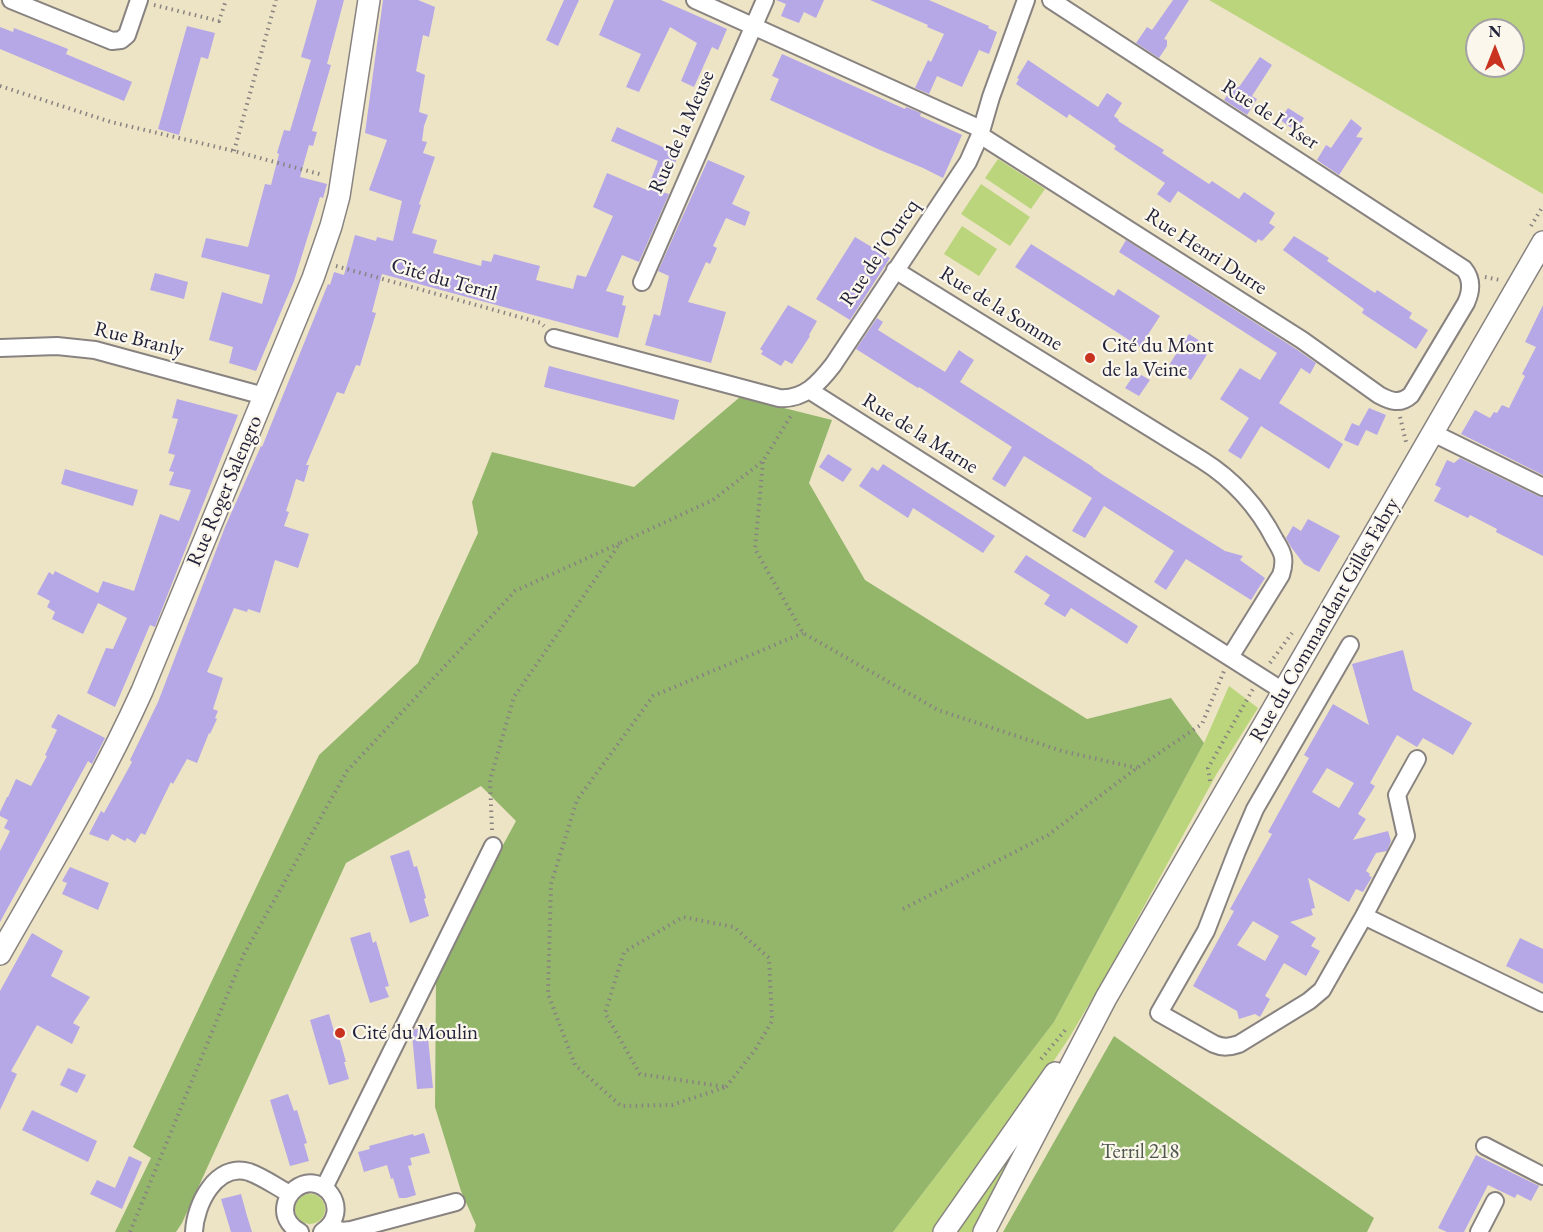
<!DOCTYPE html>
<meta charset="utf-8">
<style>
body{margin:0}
#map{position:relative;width:1543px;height:1232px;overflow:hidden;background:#ede4c6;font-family:"EB Garamond",serif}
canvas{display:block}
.north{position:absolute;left:1465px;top:18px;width:60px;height:60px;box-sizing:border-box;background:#fbf7ec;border:2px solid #a4a2a5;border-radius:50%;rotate:0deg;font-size:16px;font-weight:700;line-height:24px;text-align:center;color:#22223b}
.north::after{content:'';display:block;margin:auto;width:21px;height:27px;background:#c8321e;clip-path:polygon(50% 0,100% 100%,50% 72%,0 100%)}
</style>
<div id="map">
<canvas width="1543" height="1232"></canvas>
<div class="north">N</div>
</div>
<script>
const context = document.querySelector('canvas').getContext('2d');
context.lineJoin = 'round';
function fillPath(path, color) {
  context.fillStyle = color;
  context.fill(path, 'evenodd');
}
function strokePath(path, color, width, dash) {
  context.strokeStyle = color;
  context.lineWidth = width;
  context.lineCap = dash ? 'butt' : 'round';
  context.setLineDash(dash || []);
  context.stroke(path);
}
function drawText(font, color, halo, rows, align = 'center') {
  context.font = font + ' "EB Garamond",serif';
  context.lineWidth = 4.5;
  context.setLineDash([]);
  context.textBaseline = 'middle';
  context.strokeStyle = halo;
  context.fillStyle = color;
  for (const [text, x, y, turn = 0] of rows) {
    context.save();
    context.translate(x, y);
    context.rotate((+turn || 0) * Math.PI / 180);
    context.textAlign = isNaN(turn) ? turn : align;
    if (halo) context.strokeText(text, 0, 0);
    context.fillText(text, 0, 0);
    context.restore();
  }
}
fillPath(new Path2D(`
 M 1209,0 L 1543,0 L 1543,194 ZM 1477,30 L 1513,30 L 1513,66 L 1477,66 Z
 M 998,159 L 1045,189 L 1031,209 L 985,178 Z
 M 981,184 L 1030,217 L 1010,246 L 961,214 Z
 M 962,226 L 997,249 L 979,276 L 944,254 Z
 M 1229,686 L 1258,708 L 1216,775 L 1108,972 L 1069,1038 L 1013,1122 L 935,1232 L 893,1232 L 1054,1022 L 1204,743 Z
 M 1005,1162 L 1013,1168 L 977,1232 L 955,1232 Z
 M295 1209a15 15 0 1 1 30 0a15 15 0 1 1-30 0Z`), '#bad57b');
fillPath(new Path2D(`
 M 740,397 L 832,420 L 809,483 L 865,580 L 1087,719 L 1171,698 L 1204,743 L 1054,1022 L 893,1232 L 474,1232 L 476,1225 L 461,1191 L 435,1107 L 436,979 L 477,893 L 516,821 L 481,786 L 346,863 L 182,1223 L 176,1232 L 115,1232 L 151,1158 L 133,1147 L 319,755 L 418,663 L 478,533 L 472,502 L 492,452 L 634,487 Z
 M 1114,1036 L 1374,1218 L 1367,1232 L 1003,1232 Z`), '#93b66b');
fillPath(new Path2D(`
 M 317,0 L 344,0 L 327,64 L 331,65 L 312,131 L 317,132 L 313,146 L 309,145 L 300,177 L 327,184 L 323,198 L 320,197 L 294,281 L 256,371 L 229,363 L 233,347 L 209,340 L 222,292 L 262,304 L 270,275 L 201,257 L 206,238 L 248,247 L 265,184 L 271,185 L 279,154 L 277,153 L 284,130 L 290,131 L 311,60 L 301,57 Z
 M 383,0 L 418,0 L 435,7 L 429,37 L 423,35 L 416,71 L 425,75 L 419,112 L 428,115 L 424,126 L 422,141 L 427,142 L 423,153 L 435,157 L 419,204 L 421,205 L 412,233 L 437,240 L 433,253 L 481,266 L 482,260 L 491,262 L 494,254 L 540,266 L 536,280 L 573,289 L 577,275 L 586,277 L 613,216 L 593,207 L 607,173 L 647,190 L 658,161 L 611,141 L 617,127 L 679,154 L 662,192 L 669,194 L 639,262 L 622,255 L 606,291 L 624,296 L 622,305 L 626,306 L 618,338 L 382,274 L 372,312 L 376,313 L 360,366 L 356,365 L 344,394 L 337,392 L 306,465 L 309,465 L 304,482 L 296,479 L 291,496 L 286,511 L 289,512 L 284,526 L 309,534 L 298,568 L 275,560 L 260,613 L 248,609 L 247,612 L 234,608 L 207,672 L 223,678 L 213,709 L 218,711 L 215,718 L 217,719 L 210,734 L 209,733 L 197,763 L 187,759 L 173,784 L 171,782 L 145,835 L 141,833 L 135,843 L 127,838 L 125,841 L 112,834 L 108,841 L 89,834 L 101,811 L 104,813 L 132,762 L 130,760 L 158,702 L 225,527 L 261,446 L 262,447 L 328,284 L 330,285 L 334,272 L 344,275 L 355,235 L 376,241 L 377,237 L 393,241 L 402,201 L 369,190 L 387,140 L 365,133 Z
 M 564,0 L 579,0 L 558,46 L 546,40 Z
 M 614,0 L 661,0 L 727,29 L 718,50 L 712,47 L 694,87 L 681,81 L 697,43 L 670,27 L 639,92 L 626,87 L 641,54 L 599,35 Z
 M 776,0 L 824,0 L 816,18 L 804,12 L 799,23 L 781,16 L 786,4 Z
 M 870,0 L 929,0 L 989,26 L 988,28 L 997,32 L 989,54 L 979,50 L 962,87 L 937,76 L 929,94 L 915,88 L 928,60 L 931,62 L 944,34 L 927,27 L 928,25 Z
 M 1173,0 L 1189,0 L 1164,39 L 1167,40 L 1167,46 L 1159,58 L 1136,43 L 1147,27 L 1152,30 Z
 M 187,26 L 215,33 L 208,59 L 201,57 L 179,135 L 158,129 Z
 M 0,27 L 13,32 L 14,28 L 53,43 L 68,49 L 66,54 L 132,82 L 124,101 L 0,49 Z
 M 782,54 L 905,109 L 906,107 L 921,113 L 920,116 L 962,135 L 943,178 L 923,168 L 880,150 L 770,100 L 779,79 L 772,76 Z
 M 1260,57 L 1272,65 L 1252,96 L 1257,99 L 1247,115 L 1224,100 L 1234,85 L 1239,87 Z
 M 1028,60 L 1098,107 L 1107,93 L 1122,103 L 1114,116 L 1119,120 L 1118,121 L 1164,150 L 1162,153 L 1209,184 L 1212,181 L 1239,199 L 1244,192 L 1275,213 L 1269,223 L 1275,227 L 1262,241 L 1258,239 L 1256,243 L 1178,191 L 1170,203 L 1157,194 L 1165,183 L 1114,149 L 1116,146 L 1069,114 L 1067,118 L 1016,84 L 1019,79 L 1017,78 Z
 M 1288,108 L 1304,118 L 1296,131 L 1280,120 Z
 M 1351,119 L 1362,128 L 1356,137 L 1363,138 L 1339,175 L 1317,160 L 1326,145 L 1331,148 Z
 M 708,160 L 745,176 L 732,204 L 750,212 L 745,226 L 726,218 L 713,246 L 717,248 L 710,264 L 706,262 L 688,302 L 726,312 L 711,363 L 645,345 L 654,314 L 660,316 L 669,276 L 658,271 Z
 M 1294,236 L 1329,258 L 1327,261 L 1375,293 L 1377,290 L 1412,313 L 1409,318 L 1428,330 L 1416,349 L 1362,313 L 1364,309 L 1283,250 Z
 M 855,237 L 890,258 L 850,320 L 816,299 Z
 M 1126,240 L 1296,349 L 1316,363 L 1310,374 L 1301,368 L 1279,403 L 1343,444 L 1329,469 L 1261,426 L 1241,459 L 1228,451 L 1249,418 L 1220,399 L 1240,368 L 1260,380 L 1277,353 L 1119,252 Z
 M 1031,244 L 1114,296 L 1118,289 L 1160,316 L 1140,347 L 1015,267 Z
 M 155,273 L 188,282 L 184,299 L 150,290 Z
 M 788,305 L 817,321 L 809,335 L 810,336 L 792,364 L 785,360 L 781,366 L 761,354 L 763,351 L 760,349 Z
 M 1543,305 L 1543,475 L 1461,434 L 1475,410 L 1490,418 L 1494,412 L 1497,413 L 1502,405 L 1509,408 L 1525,376 L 1522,374 L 1536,347 L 1525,342 Z
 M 877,318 L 883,322 L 878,330 L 945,372 L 959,350 L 966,355 L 974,360 L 960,382 L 1093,467 L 1093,468 L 1103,475 L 1225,551 L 1243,556 L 1240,560 L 1265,578 L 1251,600 L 1186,559 L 1166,590 L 1154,582 L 1174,551 L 1104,506 L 1085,538 L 1072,531 L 1092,498 L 1024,456 L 1005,487 L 992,479 L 1012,447 L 930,394 L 919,387 L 918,388 L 856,349 Z
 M 1189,334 L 1211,348 L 1191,380 L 1169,365 Z
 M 549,366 L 679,400 L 674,420 L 544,387 Z
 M 1136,372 L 1150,380 L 1139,396 L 1125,388 Z
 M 177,399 L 238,415 L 155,627 L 150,625 L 115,707 L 87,693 L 106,648 L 113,649 L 127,618 L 98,603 L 83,634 L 52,619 L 55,612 L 47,607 L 50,601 L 37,594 L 49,572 L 53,575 L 55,571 L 98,593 L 103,581 L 134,591 L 160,514 L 179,521 L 191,490 L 169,485 L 174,472 L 169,471 L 175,455 L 168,453 L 178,419 L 172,418 Z
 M 1369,408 L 1386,415 L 1377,435 L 1366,430 L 1358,446 L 1344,440 L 1352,423 L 1359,426 Z
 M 828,454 L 852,469 L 843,482 L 819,467 Z
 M 1460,458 L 1538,496 L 1543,497 L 1543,556 L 1496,532 L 1497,529 L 1470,515 L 1468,518 L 1434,501 L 1441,488 L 1435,485 L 1447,460 L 1454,463 Z
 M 883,464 L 995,536 L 983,553 L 913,508 L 908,518 L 859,486 L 872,467 L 878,471 Z
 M 65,469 L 138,490 L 133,506 L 61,484 Z
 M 1308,519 L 1340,536 L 1319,572 L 1304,564 L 1291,547 L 1286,538 L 1293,526 L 1301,531 Z
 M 1026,555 L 1138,626 L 1127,644 L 1071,608 L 1065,617 L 1044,604 L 1050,595 L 1014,572 Z
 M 1403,650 L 1413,690 L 1472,723 L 1453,755 L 1423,738 L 1417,747 L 1397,735 L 1370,783 L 1375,786 L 1358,814 L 1366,819 L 1353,840 L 1388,831 L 1391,841 L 1387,851 L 1376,853 L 1366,871 L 1370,874 L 1369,876 L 1372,877 L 1363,892 L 1356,889 L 1349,902 L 1308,878 L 1315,908 L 1311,909 L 1313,915 L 1290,922 L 1316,938 L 1311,946 L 1320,951 L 1306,976 L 1284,963 L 1265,996 L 1270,999 L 1260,1017 L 1255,1014 L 1239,1019 L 1237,1011 L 1193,986 L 1234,911 L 1230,909 L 1272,834 L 1268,832 L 1309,758 L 1304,755 L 1333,704 L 1369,725 L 1352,664 ZM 1327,768 L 1354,783 L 1339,808 L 1312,792 ZM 1253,921 L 1279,936 L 1265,961 L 1237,945 Z
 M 58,714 L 105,738 L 92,764 L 88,761 L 0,922 L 0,851 L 10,831 L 4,828 L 8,820 L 0,816 L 0,812 L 7,797 L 8,797 L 16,779 L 31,786 L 47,756 L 45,755 L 57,730 L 51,727 Z
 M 409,850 L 414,867 L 417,866 L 426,898 L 424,899 L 429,916 L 410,923 L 390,856 Z
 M 70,867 L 109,883 L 98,910 L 62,894 L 67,883 L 62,881 Z
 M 370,932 L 373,943 L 376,941 L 389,986 L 385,987 L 389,997 L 370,1003 L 350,938 Z
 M 32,933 L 63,951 L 51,976 L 90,997 L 73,1023 L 80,1027 L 72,1044 L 37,1025 L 11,1071 L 17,1074 L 0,1110 L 0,991 Z
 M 1520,938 L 1543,949 L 1543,984 L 1506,966 Z
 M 329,1014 L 334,1031 L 337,1030 L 346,1062 L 344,1062 L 349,1079 L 329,1085 L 310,1020 Z
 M 427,1028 L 433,1088 L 417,1089 L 412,1034 L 414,1029 Z
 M 68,1068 L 86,1075 L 77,1093 L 60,1085 Z
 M 288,1094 L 294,1111 L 297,1110 L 307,1143 L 304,1144 L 309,1161 L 290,1166 L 270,1100 Z
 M 32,1110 L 97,1141 L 88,1162 L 22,1130 Z
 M 424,1133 L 430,1153 L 410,1158 L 412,1165 L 408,1166 L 416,1195 L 406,1198 L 399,1198 L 393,1178 L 391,1179 L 387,1165 L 364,1172 L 358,1152 L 370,1149 L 369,1146 L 413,1134 L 414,1136 Z
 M 1476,1155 L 1539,1186 L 1531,1201 L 1517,1194 L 1515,1198 L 1488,1185 L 1464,1232 L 1447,1232 L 1438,1228 Z
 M 129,1156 L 142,1162 L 122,1209 L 90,1194 L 97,1180 L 115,1188 Z
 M 241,1194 L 247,1216 L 252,1232 L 231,1232 L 221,1199 Z`), '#b6a7e6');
const minor = new Path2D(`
 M 11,0 L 112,41 L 121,40 L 127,35 L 139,0
 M 695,0 L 981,129
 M 980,135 L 1302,340 L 1379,395 C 1390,401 1400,405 1411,395 L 1466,303 C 1471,292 1473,280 1464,269 L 1051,0
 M 895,270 L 1202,460 C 1234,480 1258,507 1275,540 C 1278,545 1282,551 1283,557 C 1284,563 1283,569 1281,575 L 1230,657
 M 642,282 L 765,0
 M 554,338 L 779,398 C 804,400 819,383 833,365 L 968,162 L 980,135 L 991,97 L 1026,0
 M 0,348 L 57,346 L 95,350 L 264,396
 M 809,390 L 1283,691
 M 1433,433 L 1543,487
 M 1350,645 L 1255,809 L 1237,851 L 1206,931 L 1159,1013 L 1214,1044 C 1223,1048 1230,1047 1239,1044 L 1309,1001 L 1322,990 L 1364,916 L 1406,836 L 1397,795 L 1417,759
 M 1364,916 L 1543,1003
 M 1485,1146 L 1543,1176
 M 324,1188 L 493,846
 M 329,1227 L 342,1231 L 351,1230 L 456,1202
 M 194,1232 C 195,1205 216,1162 249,1172 C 263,1177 277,1187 290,1194
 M 300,1232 C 291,1227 285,1219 285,1210 C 285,1202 289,1194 295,1189 C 323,1168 354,1211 322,1232
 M 1479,1232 L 1495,1201`);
const tertiary = new Path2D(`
 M 0,954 C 49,868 101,782 142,691 L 313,278 L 331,226 L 339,196 L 369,0
 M 944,1232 L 1055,1073
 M 984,1232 L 1106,998 L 1543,242`);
strokePath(minor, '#888380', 20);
strokePath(tertiary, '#888380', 24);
strokePath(new Path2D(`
 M 154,5 L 219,21 L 226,0
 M 0,86 L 111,122 L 234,151 L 323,175
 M 234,151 L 276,0
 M 1531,226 L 1543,206
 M 336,266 L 541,323 L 544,326
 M 1485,277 L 1500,280
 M 1400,417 L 1406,442
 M 763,462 L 755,549 L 803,633 L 938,710 L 1062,751 L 1137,768
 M 1270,663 L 1292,633
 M 1210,781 L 1208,768 L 1253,689
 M 492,830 L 490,780 L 514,697 L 620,543 L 713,500 L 763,461 L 792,414
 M 903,909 L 1048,835 L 1137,768 L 1202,724 L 1224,671
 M 1041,1059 L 1067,1028
 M 726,1087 L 755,1050 L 772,1021 L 769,958 L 734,927 L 683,917 L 624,952 L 605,1013 L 640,1074 L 726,1087 L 672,1105 L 621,1106 L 575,1065 L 548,994 L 551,884 L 577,800 L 653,696 L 803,633
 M 130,1232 L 244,954 L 347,771 L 515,591 L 620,543`), '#888380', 4, [1.5, 4.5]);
strokePath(minor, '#fff', 16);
strokePath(tertiary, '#fff', 21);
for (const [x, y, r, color] of [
 [1090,358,6,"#c8321e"],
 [340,1033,6,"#c8321e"]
]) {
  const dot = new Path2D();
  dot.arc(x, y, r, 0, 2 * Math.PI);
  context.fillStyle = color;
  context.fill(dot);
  strokePath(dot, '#fbf7ec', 2);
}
drawText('21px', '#22223b', '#fbf7ec', [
 ["Rue de L'Yser",1270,115,33],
 ["Rue de la Meuse",682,132,-66],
 ["Rue Henri Durre",1206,252,33],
 ["Rue de l'Ourcq",880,253,-56],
 ["Cité du Terril",444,280,16],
 ["Rue de la Somme",1001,309,32],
 ["Rue Branly",139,340,14],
 ["Rue de la Marne",920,434,32],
 ["Rue Roger Salengro",225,491,-67],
 ["Rue du Commandant Gilles Fabry",1325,620,-60]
]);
drawText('21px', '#22223b', '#fbf7ec', [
 ["Cité du Mont",1102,346],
 ["de la Veine",1102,370],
 ["Cité du Moulin",352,1033]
], 'left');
drawText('21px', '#50584e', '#fbf7ec', [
 ["Terril 218",1140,1152]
]);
</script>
